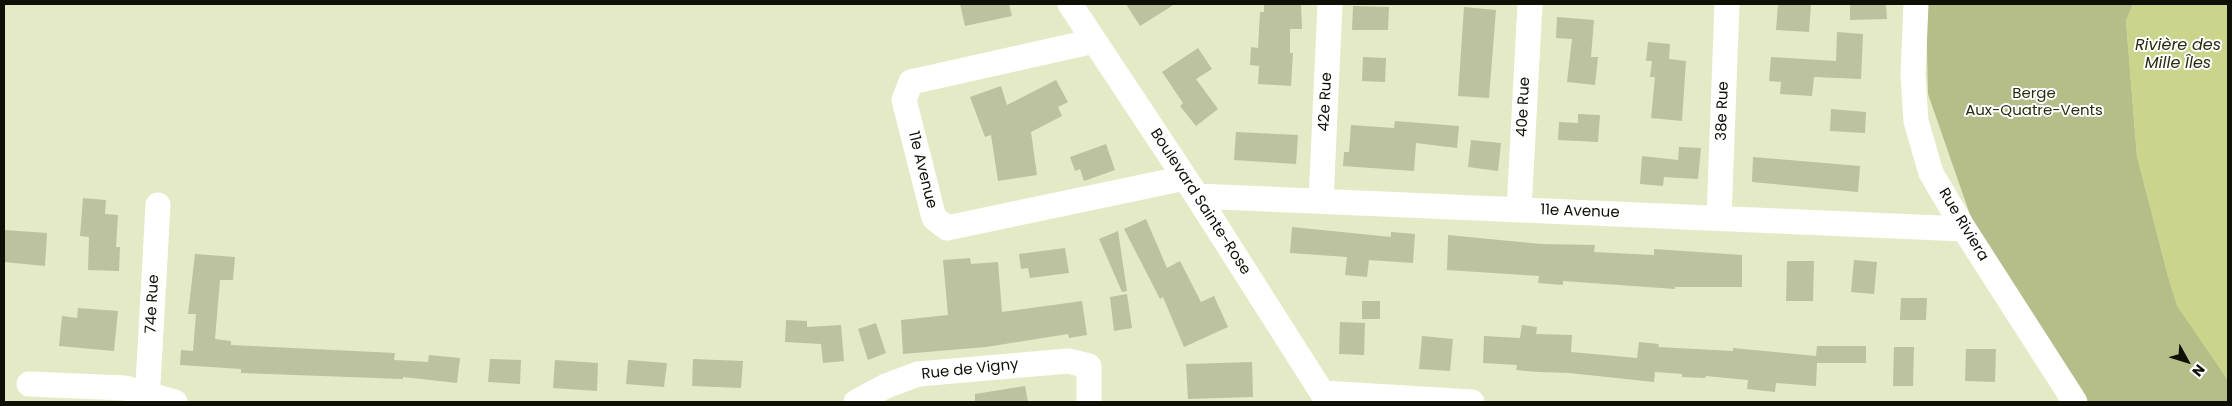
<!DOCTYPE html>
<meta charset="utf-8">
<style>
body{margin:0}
#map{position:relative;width:2232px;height:406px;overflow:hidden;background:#e5eac6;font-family:Poppins,sans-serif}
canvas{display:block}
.frame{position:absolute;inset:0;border:5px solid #0e1005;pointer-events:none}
.north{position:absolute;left:2162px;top:336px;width:50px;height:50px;-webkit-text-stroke:4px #fff;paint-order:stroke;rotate:129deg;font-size:14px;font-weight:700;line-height:20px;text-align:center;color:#0e1005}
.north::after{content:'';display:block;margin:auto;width:18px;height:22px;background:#0e1005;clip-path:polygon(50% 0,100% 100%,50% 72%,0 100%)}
</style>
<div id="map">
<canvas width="2232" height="406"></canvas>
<div class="frame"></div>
<div class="north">N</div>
</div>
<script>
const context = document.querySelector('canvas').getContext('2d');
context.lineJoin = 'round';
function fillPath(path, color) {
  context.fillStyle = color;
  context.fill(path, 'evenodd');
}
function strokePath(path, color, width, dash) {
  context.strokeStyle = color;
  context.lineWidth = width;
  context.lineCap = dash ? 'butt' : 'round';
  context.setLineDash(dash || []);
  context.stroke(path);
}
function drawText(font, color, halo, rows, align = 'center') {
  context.font = font + ' Poppins,sans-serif';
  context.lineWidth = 4;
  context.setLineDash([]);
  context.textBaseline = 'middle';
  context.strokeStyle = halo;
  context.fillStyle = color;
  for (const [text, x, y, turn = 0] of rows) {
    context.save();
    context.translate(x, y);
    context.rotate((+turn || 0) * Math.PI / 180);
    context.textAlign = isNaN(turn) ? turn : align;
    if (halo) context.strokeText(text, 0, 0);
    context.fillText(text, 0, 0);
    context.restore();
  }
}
fillPath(new Path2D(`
 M 1926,4 L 2133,4 L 2126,21 L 2137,156 L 2168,276 L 2177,305 L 2228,380 L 2228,402 L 2077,402 L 1975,229 L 1928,94 Z`), '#b5bd89');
fillPath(new Path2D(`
 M 2133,4 L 2228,4 L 2228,380 L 2177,306 L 2168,276 L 2137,156 L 2126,21 Z`), '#cad48a');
fillPath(new Path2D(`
 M 960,4 L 1009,4 L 1012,16 L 965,26 Z
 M 1126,4 L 1175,4 L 1140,26 Z
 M 1264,4 L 1301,4 L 1302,29 L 1290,29 L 1290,53 L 1293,53 L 1291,86 L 1258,84 L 1259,66 L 1250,65 L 1251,47 L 1258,48 L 1260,12 L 1264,12 Z
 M 1778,4 L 1811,4 L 1809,32 L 1776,30 Z
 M 1850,4 L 1886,4 L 1887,19 L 1850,20 Z
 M 1353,6 L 1389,7 L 1388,30 L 1352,30 Z
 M 1464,7 L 1496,10 L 1489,98 L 1458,96 Z
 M 1557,17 L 1594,20 L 1591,57 L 1598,57 L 1595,85 L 1567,82 L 1572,39 L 1556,38 Z
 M 1837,32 L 1863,34 L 1861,79 L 1814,77 L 1812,96 L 1780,94 L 1781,82 L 1769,81 L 1771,57 L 1836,61 Z
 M 1648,42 L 1670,44 L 1669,59 L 1686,61 L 1682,121 L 1651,118 L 1655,77 L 1650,77 L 1652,61 L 1646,61 Z
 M 1198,48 L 1212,69 L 1196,79 L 1218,109 L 1196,126 L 1180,106 L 1183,103 L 1162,72 Z
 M 1363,57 L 1386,58 L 1385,82 L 1362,81 Z
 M 1056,80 L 1068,102 L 1058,107 L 1062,116 L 1031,132 L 1037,175 L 998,181 L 991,135 L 985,137 L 970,97 L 1001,86 L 1007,105 Z
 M 1831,109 L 1866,112 L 1865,133 L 1830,131 Z
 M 1578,114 L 1600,115 L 1598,142 L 1558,140 L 1559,122 L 1578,123 Z
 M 1395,121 L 1459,126 L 1457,148 L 1416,143 L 1414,171 L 1343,166 L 1344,152 L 1349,152 L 1351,125 L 1394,128 Z
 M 1236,132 L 1298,135 L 1296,164 L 1234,160 Z
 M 1471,140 L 1501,143 L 1498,171 L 1468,167 Z
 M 1106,144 L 1115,170 L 1084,181 L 1080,169 L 1075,171 L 1070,157 Z
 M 1679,147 L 1701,148 L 1698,179 L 1664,177 L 1663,186 L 1640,184 L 1642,156 L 1678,160 Z
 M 1753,157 L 1860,166 L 1858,192 L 1752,182 Z
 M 83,198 L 106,200 L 105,214 L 118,215 L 116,247 L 120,247 L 119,271 L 88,270 L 89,237 L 80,236 Z
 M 1146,219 L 1167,268 L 1180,261 L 1201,302 L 1214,296 L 1228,327 L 1184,347 L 1163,297 L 1160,299 L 1124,229 Z
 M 1292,227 L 1391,237 L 1391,232 L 1415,234 L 1413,263 L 1369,260 L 1367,277 L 1345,275 L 1347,257 L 1290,253 Z
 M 4,230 L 47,233 L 45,266 L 4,262 Z
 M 1118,231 L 1127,291 L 1122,292 L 1099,239 Z
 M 1448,235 L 1541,244 L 1595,245 L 1594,252 L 1654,255 L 1654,249 L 1742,255 L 1742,287 L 1675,287 L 1675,289 L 1563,281 L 1563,285 L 1538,283 L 1539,276 L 1447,270 Z
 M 1065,248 L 1069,273 L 1030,278 L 1028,268 L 1021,269 L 1019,254 Z
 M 195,254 L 235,257 L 233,280 L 220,280 L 215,339 L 231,341 L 231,345 L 395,353 L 394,360 L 428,362 L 429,355 L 460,358 L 457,383 L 403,377 L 403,379 L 241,373 L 241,369 L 180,365 L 181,350 L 193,351 L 196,314 L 188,314 Z
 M 970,258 L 971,264 L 998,262 L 1002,312 L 1082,301 L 1087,335 L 1069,338 L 1068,334 L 986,347 L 903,354 L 901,320 L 948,315 L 943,260 Z
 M 1854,260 L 1877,262 L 1874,294 L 1851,292 Z
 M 1787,261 L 1814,261 L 1813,301 L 1786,301 Z
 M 1127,294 L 1132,328 L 1114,331 L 1110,297 Z
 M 1901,298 L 1927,298 L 1926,320 L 1900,320 Z
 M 1362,301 L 1380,301 L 1380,319 L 1362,319 Z
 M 78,308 L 118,311 L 114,351 L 59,346 L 62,316 L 77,318 Z
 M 786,320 L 807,321 L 807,327 L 841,325 L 844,361 L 823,363 L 821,344 L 785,342 Z
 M 1340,322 L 1365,323 L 1364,355 L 1339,354 Z
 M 876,323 L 886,353 L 868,360 L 858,329 Z
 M 1522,325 L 1537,327 L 1536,334 L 1572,335 L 1571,352 L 1637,358 L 1639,342 L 1659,344 L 1658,347 L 1733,351 L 1733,348 L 1816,356 L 1817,346 L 1866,346 L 1866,363 L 1817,363 L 1816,386 L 1776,383 L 1775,392 L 1747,389 L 1748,380 L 1706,376 L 1705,378 L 1682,377 L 1682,374 L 1655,372 L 1654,382 L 1569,373 L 1538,372 L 1516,370 L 1517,365 L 1483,363 L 1484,336 L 1520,338 Z
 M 1422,336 L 1453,339 L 1450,371 L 1419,369 Z
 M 1894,347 L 1914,347 L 1913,386 L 1893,386 Z
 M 1966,349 L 1996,349 L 1995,382 L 1965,381 Z
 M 490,359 L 521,360 L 520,384 L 488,382 Z
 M 693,359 L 743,361 L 741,388 L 692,386 Z
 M 555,360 L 598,363 L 597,391 L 553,388 Z
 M 628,360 L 667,363 L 664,387 L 626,384 Z
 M 1252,362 L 1253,397 L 1188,399 L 1186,364 Z
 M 1025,386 L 1028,402 L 975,402 L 975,394 Z`), '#bcc19e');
strokePath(new Path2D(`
 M 1070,4 L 1197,196 L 1328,402
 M 1916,4 L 1913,75 L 1916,121 L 1931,173 L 1964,229 L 2075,402
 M 1094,41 L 911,82 L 904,100 L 934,218 L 947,228 L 1185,178
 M 1197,196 L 1964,229
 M 1321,201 L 1330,4
 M 1519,210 L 1530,4
 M 1719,218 L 1727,4
 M 29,384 L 125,388 L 175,402
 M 1323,393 L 1472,402
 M 147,402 L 158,205
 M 856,402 L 886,386 L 918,374 L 1068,361 L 1089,366 L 1089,402`), '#fff', 25);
drawText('15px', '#2a2d0d', '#fff', [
 ["Berge",2034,94],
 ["Aux-Quatre-Vents",2034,111]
]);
drawText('15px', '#0e1005', '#fff', [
 ["42e Rue",1326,102,-87],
 ["40e Rue",1524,107,-87],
 ["38e Rue",1723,111,-88],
 ["11e Avenue",922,170,76],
 ["Boulevard Sainte-Rose",1200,202,57],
 ["11e Avenue",1580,212,2],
 ["Rue Riviera",1963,225,59],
 ["74e Rue",153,304,-87],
 ["Rue de Vigny",970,370,-6]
]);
drawText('italic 16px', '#292c0c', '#fff', [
 ["Rivière des",2178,46],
 ["Mille Îles",2178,64]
]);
</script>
